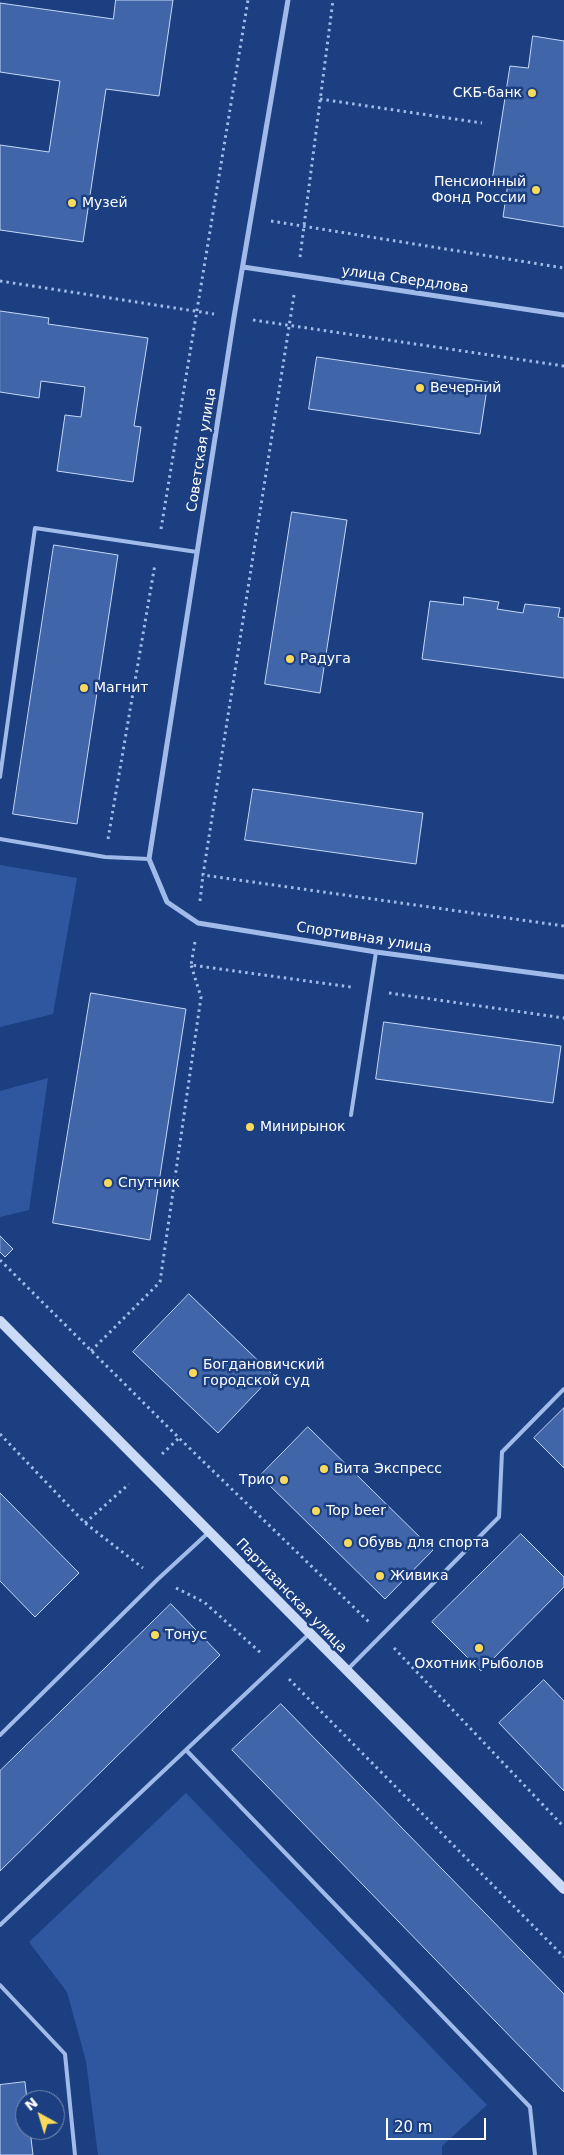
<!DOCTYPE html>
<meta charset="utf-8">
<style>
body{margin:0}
#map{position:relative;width:564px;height:2155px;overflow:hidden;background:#1c3f81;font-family:"DejaVu Sans",sans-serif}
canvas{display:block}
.north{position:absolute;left:15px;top:2090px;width:50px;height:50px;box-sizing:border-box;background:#1c3f81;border:1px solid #778cb3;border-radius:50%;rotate:321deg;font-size:14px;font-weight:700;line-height:20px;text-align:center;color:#fff}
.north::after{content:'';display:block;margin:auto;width:18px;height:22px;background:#fada5d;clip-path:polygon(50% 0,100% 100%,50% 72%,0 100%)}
.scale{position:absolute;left:386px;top:2118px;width:100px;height:22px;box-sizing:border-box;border:2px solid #fff;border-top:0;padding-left:6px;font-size:15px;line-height:18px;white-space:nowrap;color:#fff;-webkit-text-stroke:4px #1c3f81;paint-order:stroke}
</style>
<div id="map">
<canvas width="564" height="2155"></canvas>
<div class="north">N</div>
<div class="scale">20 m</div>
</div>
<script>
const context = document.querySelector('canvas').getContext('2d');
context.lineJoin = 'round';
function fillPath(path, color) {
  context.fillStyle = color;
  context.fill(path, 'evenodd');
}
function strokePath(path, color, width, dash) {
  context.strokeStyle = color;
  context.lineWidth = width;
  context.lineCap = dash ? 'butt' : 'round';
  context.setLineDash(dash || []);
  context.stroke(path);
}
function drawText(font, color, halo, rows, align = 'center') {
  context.font = font + ' "DejaVu Sans",sans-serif';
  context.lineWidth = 5;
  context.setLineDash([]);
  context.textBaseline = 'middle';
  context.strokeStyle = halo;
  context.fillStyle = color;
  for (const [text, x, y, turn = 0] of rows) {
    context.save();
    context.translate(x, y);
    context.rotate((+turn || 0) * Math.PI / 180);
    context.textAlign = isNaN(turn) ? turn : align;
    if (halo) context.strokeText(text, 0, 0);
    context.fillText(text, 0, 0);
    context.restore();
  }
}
fillPath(new Path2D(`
 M 0,865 L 77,878 L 53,1014 L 0,1027 Z
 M 48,1078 L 29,1210 L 0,1217 L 0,1091 Z
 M 186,1793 L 487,2105 L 442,2146 L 442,2155 L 98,2155 L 86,2061 L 67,1992 L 29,1942 Z`), '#2f579f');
const building = new Path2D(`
 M 116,0 L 173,0 L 159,96 L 106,89 L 83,242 L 0,230 L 0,145 L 49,152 L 60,81 L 0,72 L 0,3 L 113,19 Z
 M 533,36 L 564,41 L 564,227 L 503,217 L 508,183 L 492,181 L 510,66 L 528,68 Z
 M 0,311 L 49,318 L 48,324 L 148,338 L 134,426 L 141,427 L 133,482 L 57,471 L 65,415 L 81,417 L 85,387 L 41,381 L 39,398 L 0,392 Z
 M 317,357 L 488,382 L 480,434 L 309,409 Z
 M 292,512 L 347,520 L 320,693 L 265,684 Z
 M 54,545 L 118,555 L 77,824 L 13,814 Z
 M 464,597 L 499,602 L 497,609 L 523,613 L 525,604 L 560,608 L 558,617 L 564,618 L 564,678 L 422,659 L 430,601 L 463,605 Z
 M 253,789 L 423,813 L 416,864 L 245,840 Z
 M 91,993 L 186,1009 L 150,1240 L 53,1223 Z
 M 384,1022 L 561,1046 L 553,1103 L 376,1079 Z
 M 0,1236 L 13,1249 L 5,1257 L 0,1252 Z
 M 189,1294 L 273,1375 L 218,1433 L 133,1352 Z
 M 564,1408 L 564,1468 L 534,1438 Z
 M 308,1427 L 433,1550 L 385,1599 L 260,1476 Z
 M 0,1493 L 79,1573 L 35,1617 L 0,1581 Z
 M 521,1534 L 564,1577 L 564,1587 L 481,1671 L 432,1622 Z
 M 171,1604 L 220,1655 L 0,1871 L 0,1771 Z
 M 544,1680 L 564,1701 L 564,1791 L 499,1723 Z
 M 281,1704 L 564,1994 L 564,2092 L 232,1750 Z
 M 25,2082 L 27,2100 L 25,2100 L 25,2130 L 30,2130 L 33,2155 L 0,2155 L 0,2085 Z`);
fillPath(building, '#4066a9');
strokePath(building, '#c4d7f7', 1);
strokePath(new Path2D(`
 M 320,99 L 482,123
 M 271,221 L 564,268
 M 300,257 L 333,0
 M 0,281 L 214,314
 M 294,295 L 203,875 L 564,926
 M 253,320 L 564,366
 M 161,529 L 248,0
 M 108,839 L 155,564
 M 200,901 L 203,875
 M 195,942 L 191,965 L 351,987
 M 389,993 L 564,1018
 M 0,1260 L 179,1438 L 369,1622
 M 91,1351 L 160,1282 L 201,997 L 191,965
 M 0,1434 L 85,1523 L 143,1568
 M 162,1454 L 179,1438
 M 85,1523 L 129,1484
 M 176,1588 L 204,1602 L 262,1654
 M 394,1648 L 564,1827
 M 289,1679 L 564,1957`), '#a0bbea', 3, [2.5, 4]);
strokePath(new Path2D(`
 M 0,777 L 35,528 L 197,552
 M 0,839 L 105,857 L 149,859
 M 351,1115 L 376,952
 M 348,1669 L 499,1517 L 502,1452 L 564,1389
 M 0,1735 L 158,1579 L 208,1533
 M 186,1750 L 530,2107 L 535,2155
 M 0,1925 L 309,1634
 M 0,1985 L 65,2054 L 75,2155`), '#a0bbea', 4);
strokePath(new Path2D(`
 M 288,0 L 234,317 L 149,859 L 167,902 L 198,923 L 376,952 L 564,977
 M 243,267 L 564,315`), '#a0bbea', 5);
strokePath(new Path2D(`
 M 0,1321 L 564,1889`), '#cbdaf7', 10);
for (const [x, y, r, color] of [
 [532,93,5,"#fada5d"],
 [536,190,5,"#fada5d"],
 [72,203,5,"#fada5d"],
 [420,388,5,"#fada5d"],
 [290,659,5,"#fada5d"],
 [84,688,5,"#fada5d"],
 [250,1127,5,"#fada5d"],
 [108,1183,5,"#fada5d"],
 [193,1373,5,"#fada5d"],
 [324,1469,5,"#fada5d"],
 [284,1480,5,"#fada5d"],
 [316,1511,5,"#fada5d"],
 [348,1543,5,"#fada5d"],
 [380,1576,5,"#fada5d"],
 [155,1635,5,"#fada5d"],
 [479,1648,5,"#fada5d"]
]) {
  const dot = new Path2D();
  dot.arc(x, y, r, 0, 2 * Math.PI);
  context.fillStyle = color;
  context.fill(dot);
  strokePath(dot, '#1c3f81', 2);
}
drawText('14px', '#fff', '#1c3f81', [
 ["СКБ-банк",522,93,"right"],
 ["Пенсионный",526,182,"right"],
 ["Фонд России",526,198,"right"],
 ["Музей",82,203],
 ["Вечерний",430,388],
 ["Радуга",300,659],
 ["Магнит",94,688],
 ["Минирынок",260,1127],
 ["Спутник",118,1183],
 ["Богдановичский",203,1365],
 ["городской суд",203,1381],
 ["Вита Экспресс",334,1469],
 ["Трио",274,1480,"right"],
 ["Top beer",326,1511],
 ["Обувь для спорта",358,1543],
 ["Живика",390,1576],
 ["Тонус",165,1635],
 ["Охотник Рыболов",479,1664,"center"]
], 'left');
drawText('14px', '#fff', '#1c3f81', [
 ["улица Свердлова",405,280,8],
 ["Советская улица",202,450,-81],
 ["Спортивная улица",364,938,9],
 ["Партизанская улица",291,1596,46]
]);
</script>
